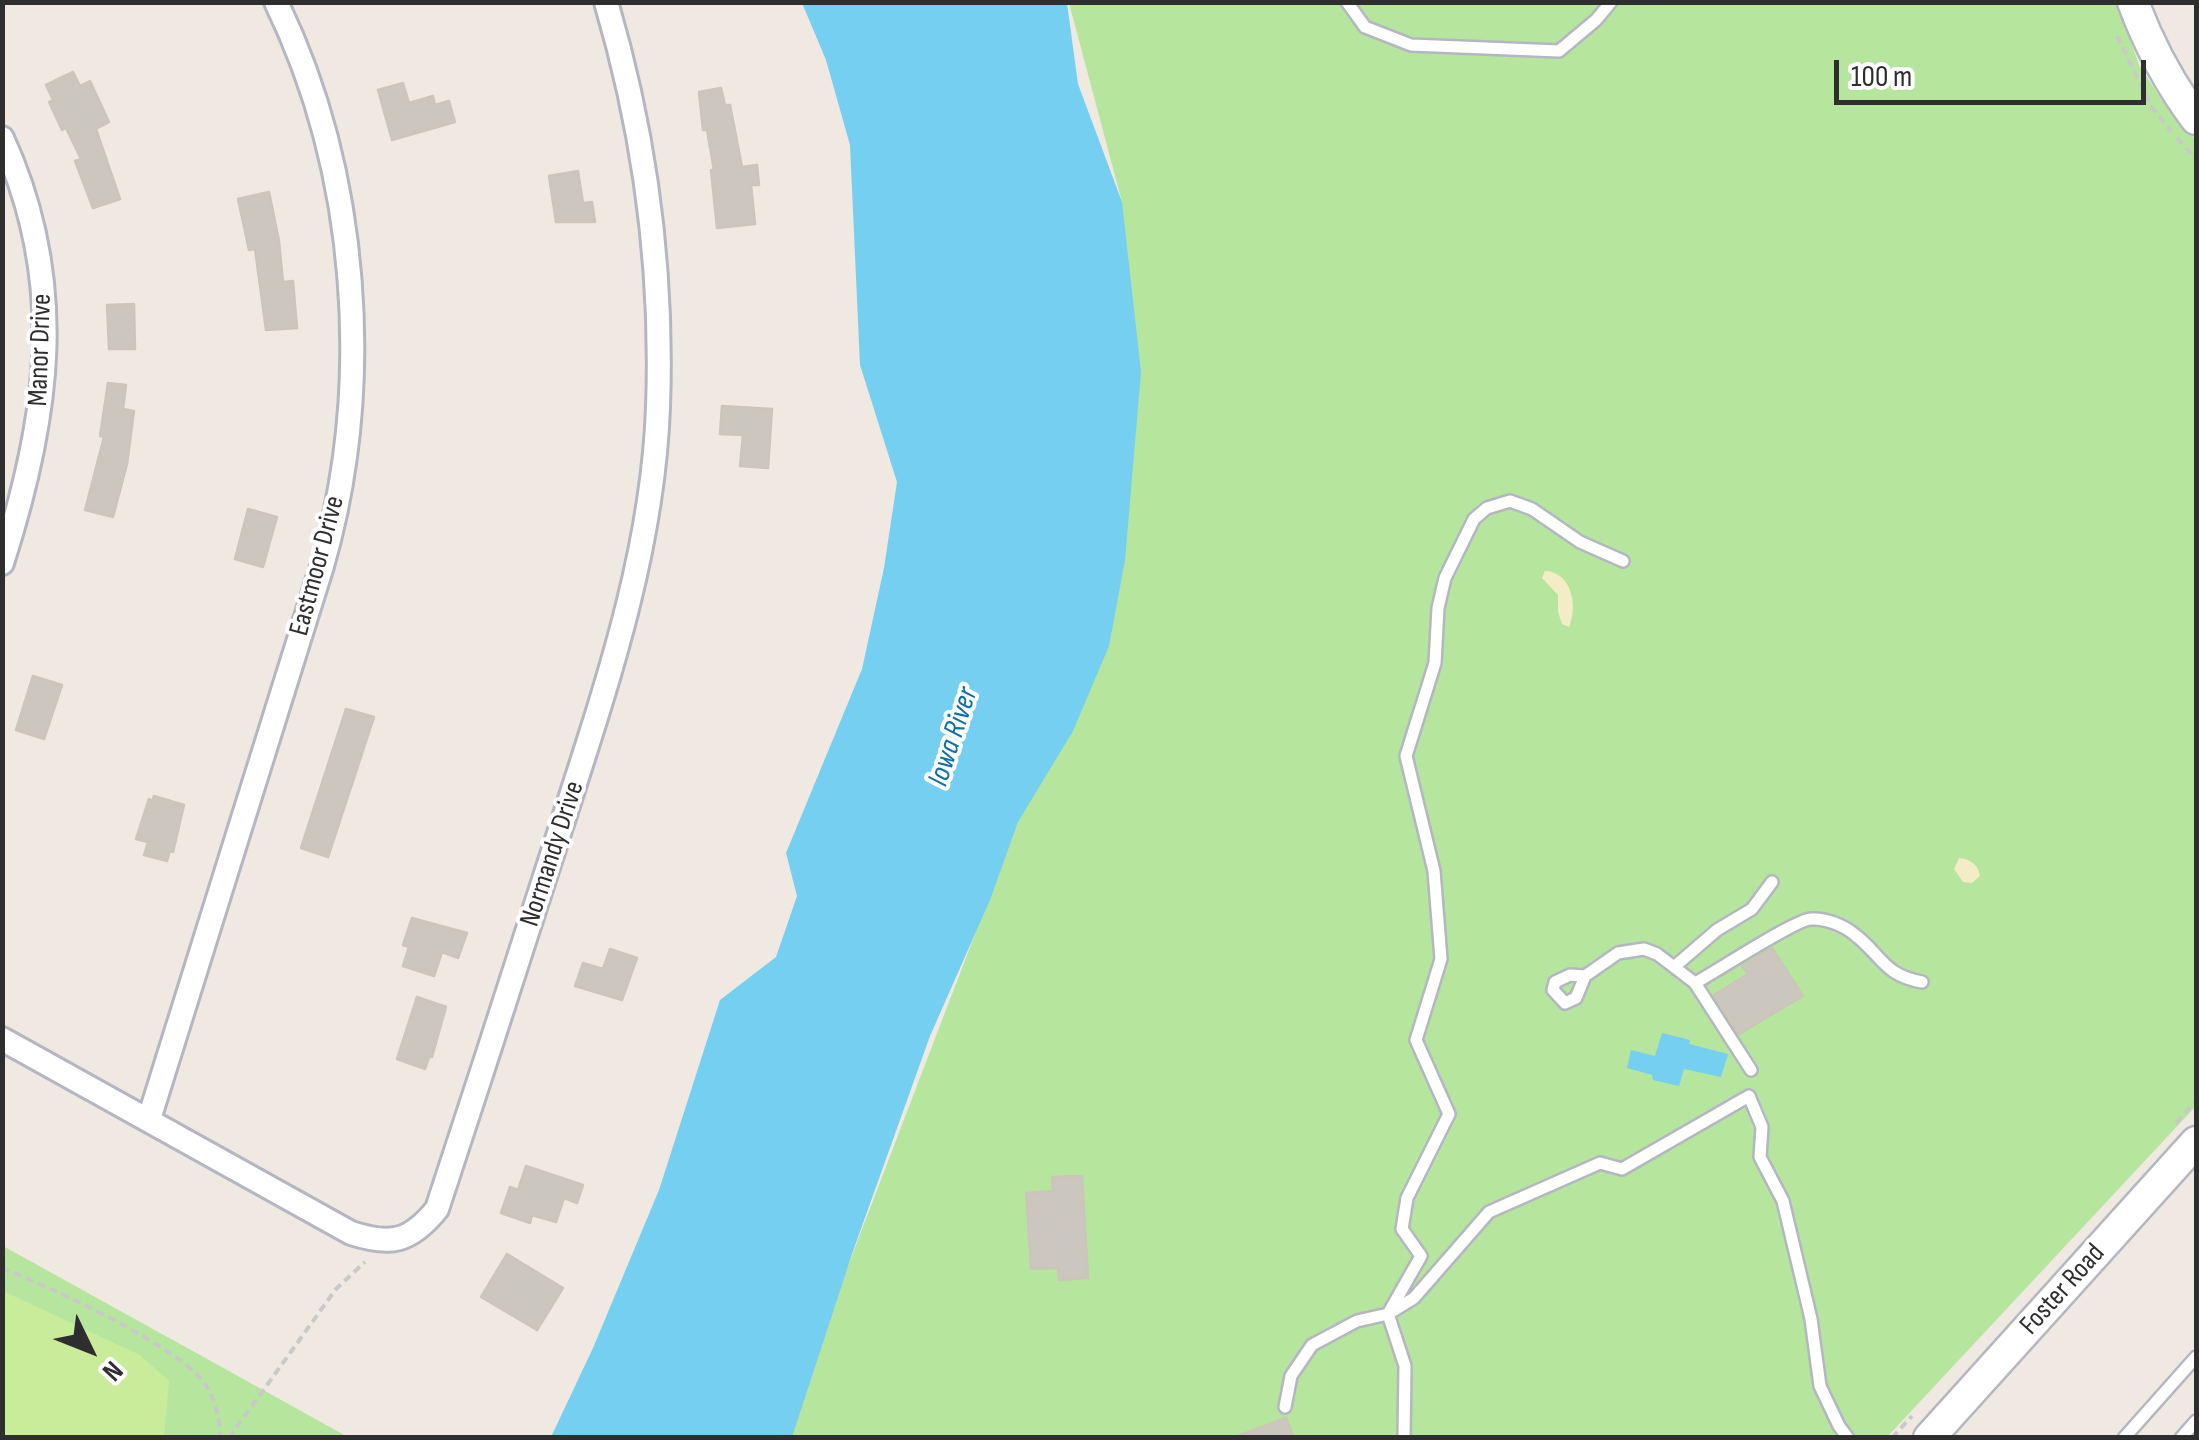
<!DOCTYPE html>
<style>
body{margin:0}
#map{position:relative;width:2199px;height:1440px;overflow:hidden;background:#efe9e1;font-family:"Sofia Sans Condensed",sans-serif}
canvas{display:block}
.frame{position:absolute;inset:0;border:5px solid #2e2e2e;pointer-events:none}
.north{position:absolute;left:40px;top:1300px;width:100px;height:100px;-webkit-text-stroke:8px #fff;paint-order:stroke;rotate:133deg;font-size:28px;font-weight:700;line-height:40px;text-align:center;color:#2e2e2e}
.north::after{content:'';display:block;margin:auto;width:35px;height:45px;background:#2e2e2e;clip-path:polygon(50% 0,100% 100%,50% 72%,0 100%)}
.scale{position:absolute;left:1834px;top:60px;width:312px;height:45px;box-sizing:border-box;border:5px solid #2e2e2e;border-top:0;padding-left:12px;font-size:30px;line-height:35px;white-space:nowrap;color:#2e2e2e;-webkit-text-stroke:8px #fff;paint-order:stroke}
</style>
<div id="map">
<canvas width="2199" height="1440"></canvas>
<div class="frame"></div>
<div class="north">N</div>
<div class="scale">100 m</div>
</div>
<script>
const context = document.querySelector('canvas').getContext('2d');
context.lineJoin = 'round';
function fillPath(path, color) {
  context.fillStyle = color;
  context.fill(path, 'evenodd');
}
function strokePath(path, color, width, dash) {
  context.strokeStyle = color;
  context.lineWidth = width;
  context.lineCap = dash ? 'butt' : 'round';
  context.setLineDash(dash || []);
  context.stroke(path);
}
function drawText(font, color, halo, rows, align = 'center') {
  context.font = font + ' "Sofia Sans Condensed",sans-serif';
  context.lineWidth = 8;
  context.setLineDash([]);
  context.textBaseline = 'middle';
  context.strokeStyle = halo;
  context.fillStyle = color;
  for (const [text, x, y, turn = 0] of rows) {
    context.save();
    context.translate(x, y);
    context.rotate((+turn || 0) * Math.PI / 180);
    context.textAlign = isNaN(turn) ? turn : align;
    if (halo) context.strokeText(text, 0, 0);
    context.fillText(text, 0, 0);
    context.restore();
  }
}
fillPath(new Path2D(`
 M 1069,3 L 2117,3 L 2139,65 L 2165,105 L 2196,140 L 2196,1106 L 1887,1437 L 782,1438 L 1018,822 L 1122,202 Z
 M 3,1246 L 348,1437 L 3,1437 Z`), '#b6e59e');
fillPath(new Path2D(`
 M 1545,571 C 1572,572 1578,606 1569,627 L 1562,624 L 1558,612 L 1558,595 L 1542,578 Z
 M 1959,858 C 1970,859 1978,864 1980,876 L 1972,883 L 1963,882 L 1954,869 Z`), '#f3ecc5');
fillPath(new Path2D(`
 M 3,1291 L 140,1355 L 169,1381 L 164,1437 L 3,1437 Z`), '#c9ec9a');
fillPath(new Path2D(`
 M 802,3 L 1067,3 L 1078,84 L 1122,202 L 1141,372 L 1125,560 L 1109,646 L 1073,731 L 1018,822 L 990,900 L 930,1036 L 852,1254 L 792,1437 L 551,1437 L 593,1348 L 659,1190 L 720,1000 L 776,957 L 797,896 L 786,853 L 862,669 L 884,568 L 897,482 L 860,365 L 850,145 L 826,60 Z
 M 1662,1033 L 1690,1040 L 1689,1044 L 1728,1054 L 1721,1077 L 1684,1069 L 1679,1086 L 1653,1080 L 1652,1075 L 1627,1068 L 1631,1050 L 1655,1056 Z`), '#75cff0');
const building = new Path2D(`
 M 73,72 L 80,86 L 90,81 L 109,122 L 96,129 L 120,199 L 93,208 L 75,161 L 81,159 L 66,128 L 62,130 L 49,102 L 53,100 L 46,85 Z
 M 403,83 L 409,103 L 433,96 L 435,105 L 449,101 L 455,122 L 392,140 L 378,90 Z
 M 721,88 L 725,105 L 730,105 L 742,167 L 757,165 L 759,185 L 751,185 L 755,224 L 717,228 L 711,170 L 714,170 L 707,130 L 703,130 L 699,92 Z
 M 578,171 L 583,203 L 592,202 L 595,222 L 556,222 L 549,176 Z
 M 269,192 L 279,241 L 283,282 L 293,281 L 297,328 L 266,330 L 255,249 L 249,250 L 238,199 Z
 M 134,304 L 135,349 L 109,349 L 107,305 Z
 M 108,383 L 126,385 L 123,409 L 134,411 L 127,464 L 113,517 L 85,510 L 104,437 L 100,436 Z
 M 722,406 L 772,409 L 768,468 L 740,466 L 743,435 L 720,434 Z
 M 248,509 L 277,517 L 263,567 L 235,559 Z
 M 33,676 L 62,685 L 44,739 L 16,730 Z
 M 346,709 L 374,717 L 328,857 L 301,848 Z
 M 154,796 L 184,805 L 173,852 L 170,851 L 167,861 L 144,855 L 148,842 L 136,839 L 149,799 L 152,801 Z
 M 412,918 L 467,933 L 458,958 L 442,952 L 434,976 L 403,966 L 409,947 L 403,945 Z
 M 1772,948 L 1803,996 L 1739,1034 L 1714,995 L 1748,974 L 1742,966 Z
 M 610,949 L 637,958 L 622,1000 L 575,986 L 583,963 L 603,969 Z
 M 417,997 L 446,1007 L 432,1057 L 429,1057 L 425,1069 L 397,1059 Z
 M 526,1166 L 583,1185 L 577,1203 L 564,1198 L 556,1222 L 532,1215 L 530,1223 L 501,1213 L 510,1187 L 518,1190 Z
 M 1082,1176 L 1088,1278 L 1059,1280 L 1058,1268 L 1031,1269 L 1026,1193 L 1053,1191 L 1052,1177 Z
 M 507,1254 L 563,1288 L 537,1330 L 481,1297 Z
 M 1286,1418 L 1294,1438 L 1239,1438 L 1238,1436 Z`);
fillPath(building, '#cbc7bf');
strokePath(building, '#cbc5ba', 2.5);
const lane = new Path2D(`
 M 1347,2 L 1365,27 L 1411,45 L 1559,51 L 1596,20 L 1611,2
 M 1674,967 L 1717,930 L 1752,909 L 1772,882
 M 1585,976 L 1570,975 L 1555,982 L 1553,990 L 1565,1003 L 1576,998 L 1585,976 L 1618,953 L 1644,949 L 1657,954 L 1695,983
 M 1751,1070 L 1695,983 C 1714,973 1796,919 1811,919 C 1825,918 1843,925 1854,934 C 1882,955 1883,975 1922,982
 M 1285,1407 L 1291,1376 L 1312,1345 L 1357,1321 L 1388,1314 L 1414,1298 L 1489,1212 L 1600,1163 L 1622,1169 L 1749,1096 L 1762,1127 L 1760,1157 L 1783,1201 L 1811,1319 L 1820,1386 L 1839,1426 L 1848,1438
 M 1404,1438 L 1405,1366 L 1388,1314 L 1421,1256 L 1402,1229 L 1407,1198 L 1449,1114 L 1416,1040 L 1441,959 L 1434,871 L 1406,756 L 1435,663 L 1438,608 L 1445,578 L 1474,519 L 1487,508 L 1510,501 L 1532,509 L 1580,542 L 1623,561
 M 2124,1438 L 2196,1357
 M 2181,1438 L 2196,1421`);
const street = new Path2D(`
 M 2,138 C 68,282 49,417 2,563
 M 2,1039 L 351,1233 C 391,1246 410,1242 437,1209 C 479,1082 520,954 561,827 C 605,690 653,552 658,407 C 663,270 645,134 606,2
 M 149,1119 L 322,566 C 374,385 359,173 276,2`);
const secondary = new Path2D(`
 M 2133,2 C 2149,45 2169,83 2196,119
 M 1929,1438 L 2196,1142`);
strokePath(lane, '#b4b7c1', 16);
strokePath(street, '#b4b7c1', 28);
strokePath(secondary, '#b4b7c1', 35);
strokePath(new Path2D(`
 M 2117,36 L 2151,106 L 2171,131
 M 2177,138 L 2196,159
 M 2176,1123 L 2196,1101
 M 2,1268 C 48,1286 181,1347 206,1385 C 216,1400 219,1420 221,1438
 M 229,1438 L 336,1289 L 365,1262
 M 1892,1438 L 1912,1416`), '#c9c9c9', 4, [8, 5]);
strokePath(lane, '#fff', 11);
strokePath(street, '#fff', 22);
strokePath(secondary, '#fff', 30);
drawText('28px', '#2e2e2e', '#fff', [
 ["Manor Drive",41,350,-88],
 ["Eastmoor Drive",318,566,-75],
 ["Normandy Drive",553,854,-72],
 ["Foster Road",2063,1290,-48]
]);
drawText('italic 30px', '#0d6fa3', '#fff', [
 ["Iowa River",954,737,-72]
]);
</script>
